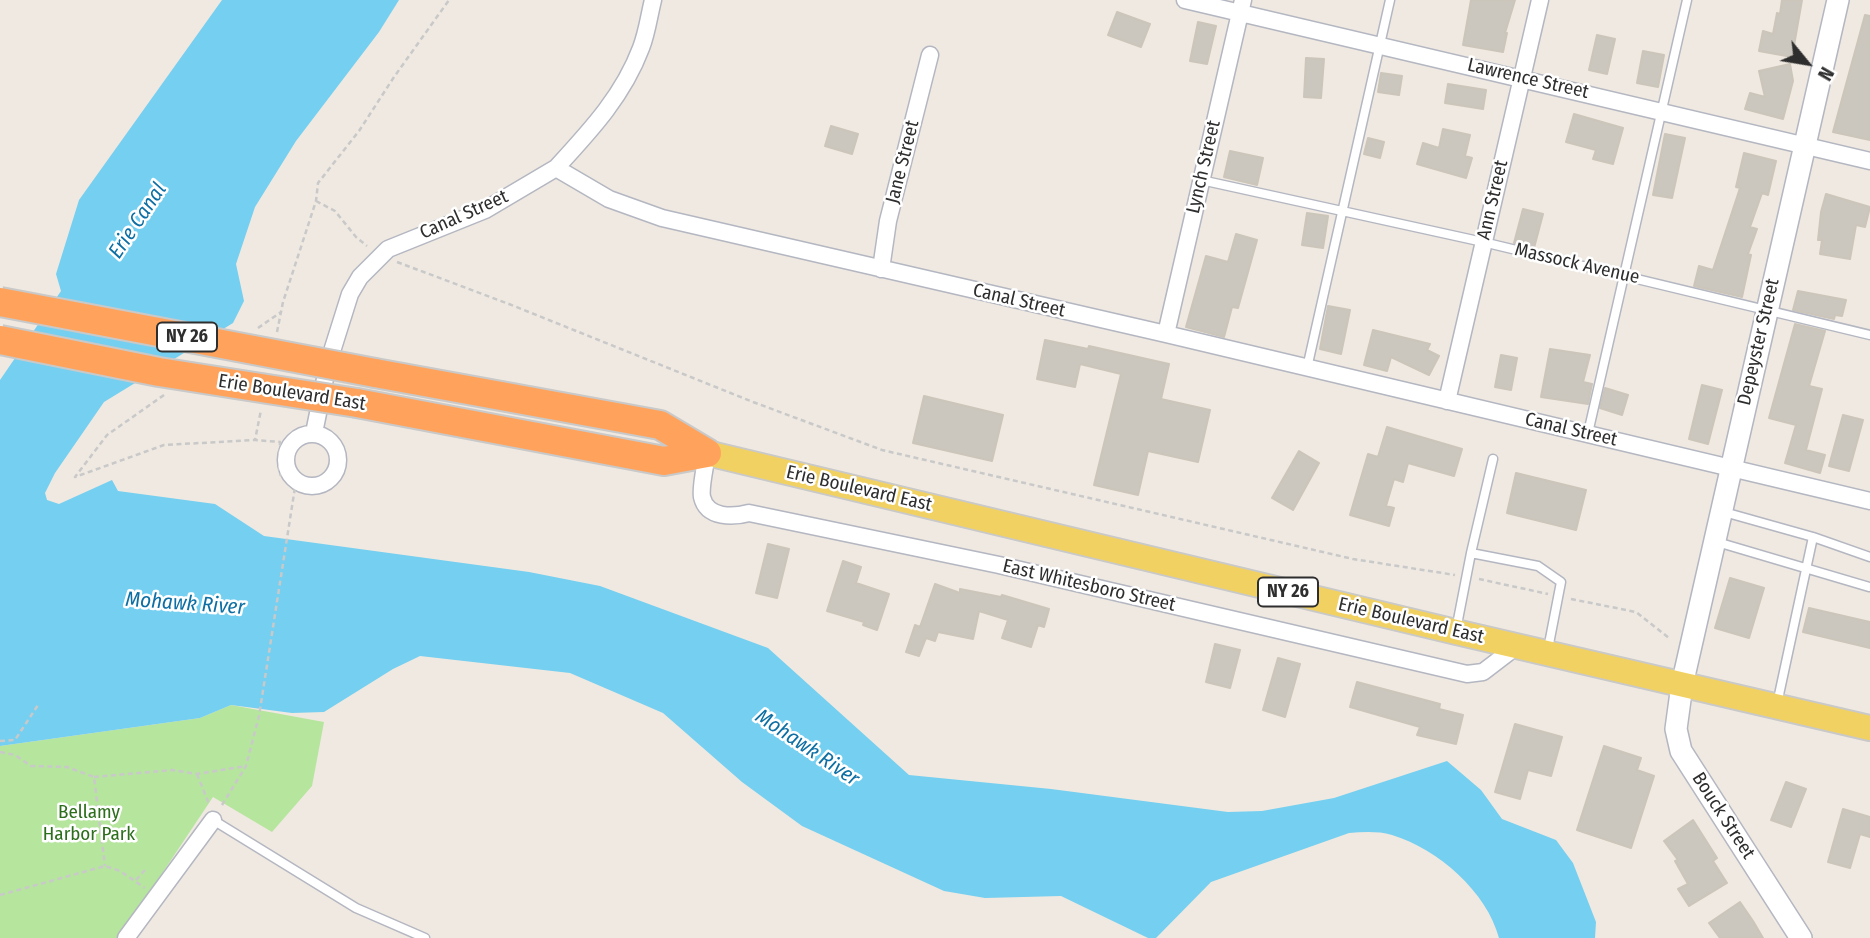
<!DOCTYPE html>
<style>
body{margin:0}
#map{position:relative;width:1870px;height:938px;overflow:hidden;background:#efe9e1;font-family:"Fira Sans Condensed",sans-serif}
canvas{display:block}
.north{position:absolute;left:1772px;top:28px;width:70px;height:70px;-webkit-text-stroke:5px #fff;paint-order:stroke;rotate:120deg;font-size:19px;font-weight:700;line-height:28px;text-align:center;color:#2e2e2e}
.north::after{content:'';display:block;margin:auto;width:24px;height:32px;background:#2e2e2e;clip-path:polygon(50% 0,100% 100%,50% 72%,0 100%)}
</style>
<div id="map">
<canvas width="1870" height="938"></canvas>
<div class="north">N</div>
</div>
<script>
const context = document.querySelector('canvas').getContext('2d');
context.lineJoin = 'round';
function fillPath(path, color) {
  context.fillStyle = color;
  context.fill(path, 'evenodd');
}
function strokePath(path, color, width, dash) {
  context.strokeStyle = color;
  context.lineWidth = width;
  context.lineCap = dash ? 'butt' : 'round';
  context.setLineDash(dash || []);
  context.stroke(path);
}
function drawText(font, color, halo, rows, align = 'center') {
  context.font = font + ' "Fira Sans Condensed",sans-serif';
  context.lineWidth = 5;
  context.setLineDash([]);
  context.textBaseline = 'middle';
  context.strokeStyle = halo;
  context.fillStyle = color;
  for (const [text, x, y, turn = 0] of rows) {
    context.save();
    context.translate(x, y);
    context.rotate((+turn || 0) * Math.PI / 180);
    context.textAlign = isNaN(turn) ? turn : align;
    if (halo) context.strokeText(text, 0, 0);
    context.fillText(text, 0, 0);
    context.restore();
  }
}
fillPath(new Path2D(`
 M 231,705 L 324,722 L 312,786 L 272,832 L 213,797 L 119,938 L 0,938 L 0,746 L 200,718 Z`), '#b6e59e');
fillPath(new Path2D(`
 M 222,0 L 399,0 L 379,32 L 296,141 L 255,207 L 236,264 L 244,301 L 233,323 L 104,402 L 55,473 L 45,493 L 47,500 L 59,504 L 112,480 L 118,491 L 215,504 L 264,536 L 529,572 L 600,586 L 768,648 L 909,775 L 1051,789 L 1228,812 L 1262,811 L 1334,798 L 1447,761 L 1481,790 L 1502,819 L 1556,840 L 1573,863 L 1596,922 L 1595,938 L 1499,938 C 1487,892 1438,849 1392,835 C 1378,831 1363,832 1349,833 L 1211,882 L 1156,938 L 1148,938 L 1061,896 L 985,898 L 944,891 L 802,826 L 742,782 L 663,713 L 570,673 L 420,656 L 393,669 L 324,712 L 292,713 L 231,705 L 200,718 L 0,746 L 0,380 L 61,291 L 56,274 L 79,200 Z`), '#75cff0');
const building = new Path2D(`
 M 1471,0 L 1515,0 L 1505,33 L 1507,33 L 1503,52 L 1463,45 Z
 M 1782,0 L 1802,0 L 1792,57 L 1759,51 L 1763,31 L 1773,34 L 1777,13 L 1780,14 Z
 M 1117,12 L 1150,24 L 1141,47 L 1108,35 Z
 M 1865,15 L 1870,16 L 1870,140 L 1833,132 Z
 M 1198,22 L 1216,26 L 1207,64 L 1190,61 Z
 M 1597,35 L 1615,39 L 1607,74 L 1589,70 Z
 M 1643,51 L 1664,55 L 1658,87 L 1637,83 Z
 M 1306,58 L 1324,59 L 1321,98 L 1304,97 Z
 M 1790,64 L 1793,81 L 1783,119 L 1745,109 L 1750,93 L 1765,97 L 1759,71 Z
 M 1381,73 L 1402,76 L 1399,95 L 1378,92 Z
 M 1448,84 L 1486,90 L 1483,109 L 1445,103 Z
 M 1574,114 L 1623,128 L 1613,164 L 1593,159 L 1596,150 L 1566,142 Z
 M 831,126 L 858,134 L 852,154 L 825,146 Z
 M 1443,129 L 1470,135 L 1465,156 L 1472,158 L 1466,178 L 1417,164 L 1423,143 L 1439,148 Z
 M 1665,134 L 1685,138 L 1672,198 L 1653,195 Z
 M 1368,138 L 1384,142 L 1380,158 L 1364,154 Z
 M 1230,151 L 1263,158 L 1257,185 L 1224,177 Z
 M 1744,153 L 1776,161 L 1768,195 L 1762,193 L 1750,227 L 1757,229 L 1748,254 L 1751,255 L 1742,297 L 1694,286 L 1699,266 L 1713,270 L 1740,188 L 1736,187 Z
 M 1826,194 L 1870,207 L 1865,227 L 1856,225 L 1850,259 L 1820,254 L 1822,240 L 1818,240 L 1821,212 Z
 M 1523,209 L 1543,214 L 1534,248 L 1514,243 Z
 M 1307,213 L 1328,216 L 1323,248 L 1302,245 Z
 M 1236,234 L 1257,240 L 1238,308 L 1232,307 L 1224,337 L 1186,327 L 1206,256 L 1228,262 Z
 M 1798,291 L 1846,300 L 1842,316 L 1835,315 L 1834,319 L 1793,310 Z
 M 1328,306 L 1350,310 L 1341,354 L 1320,349 Z
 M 1795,324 L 1825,331 L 1809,386 L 1822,389 L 1806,450 L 1825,455 L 1820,473 L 1785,463 L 1796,425 L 1769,418 Z
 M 1373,330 L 1430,344 L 1427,350 L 1439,356 L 1429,375 L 1391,357 L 1387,371 L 1364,365 Z
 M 1045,340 L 1088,349 L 1089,346 L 1169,364 L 1161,399 L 1210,410 L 1198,462 L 1148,451 L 1138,495 L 1094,485 L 1121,374 L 1080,364 L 1075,387 L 1037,379 Z
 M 1550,349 L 1590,355 L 1583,382 L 1592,384 L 1588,404 L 1541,397 Z
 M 1501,355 L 1517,358 L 1511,390 L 1495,387 Z
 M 1702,385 L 1722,390 L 1708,444 L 1689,439 Z
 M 1605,388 L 1628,395 L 1622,415 L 1600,408 Z
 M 924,396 L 1003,415 L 992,461 L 913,443 Z
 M 1843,415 L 1863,420 L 1849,471 L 1829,466 Z
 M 1387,427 L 1462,449 L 1454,476 L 1408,463 L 1403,482 L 1394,479 L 1386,506 L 1394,508 L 1389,526 L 1350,515 L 1368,454 L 1378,457 Z
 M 1299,451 L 1319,463 L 1293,510 L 1272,498 Z
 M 1516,473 L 1586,490 L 1576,530 L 1507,513 Z
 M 768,544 L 789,549 L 777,598 L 756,593 Z
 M 843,561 L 861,567 L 856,583 L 889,594 L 877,630 L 863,625 L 864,622 L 827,611 Z
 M 1730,578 L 1764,588 L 1749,638 L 1715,628 Z
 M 935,584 L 960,593 L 960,589 L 1001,597 L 1002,595 L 1049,609 L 1044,627 L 1038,625 L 1031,647 L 1002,638 L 1008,620 L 979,611 L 973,639 L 938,632 L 935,641 L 926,638 L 919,656 L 906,652 L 915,625 L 920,627 Z
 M 1809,608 L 1870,622 L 1870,648 L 1803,632 Z
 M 1215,644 L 1240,650 L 1230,688 L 1206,682 Z
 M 1278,658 L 1300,664 L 1285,717 L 1263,710 Z
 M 1357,682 L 1440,704 L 1439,709 L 1463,715 L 1456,744 L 1417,735 L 1420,727 L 1350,707 Z
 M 1515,724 L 1562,737 L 1551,776 L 1528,770 L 1520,799 L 1495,792 Z
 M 1604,746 L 1641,758 L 1637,770 L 1654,776 L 1631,848 L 1577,830 Z
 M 1786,782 L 1806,789 L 1791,827 L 1771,820 Z
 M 1843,809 L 1870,817 L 1870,837 L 1860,834 L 1850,868 L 1828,862 Z
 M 1693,820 L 1717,858 L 1713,861 L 1727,883 L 1689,906 L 1678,889 L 1688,884 L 1675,861 L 1678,860 L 1664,841 Z
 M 1740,902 L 1753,921 L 1763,938 L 1720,938 L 1709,923 Z`);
fillPath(building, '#cbc7bf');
strokePath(building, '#cbc5ba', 2);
const lane = new Path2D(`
 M 1201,180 L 1483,242 L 1870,335
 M 1307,368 L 1390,0
 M 1588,433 L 1687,0
 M 1724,512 L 1813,537 L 1777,704
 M 1813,537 L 1870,557
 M 1717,542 L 1869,587
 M 1471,553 L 1538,566 L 1561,582 L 1548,649
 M 1456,630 L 1471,553 L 1493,459
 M 213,820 L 356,908 L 425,938`);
const street = new Path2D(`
 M 1185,0 L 1870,161
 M 556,168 C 590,131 623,96 641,48 C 647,33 649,16 653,0
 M 881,269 L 888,221 L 930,55
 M 1166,334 L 1243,0
 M 1447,401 L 1540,0
 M 314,433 L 328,364 L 350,294 L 360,277 L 388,249 L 485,210 L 556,168 L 609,199 L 662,218 L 1166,334 L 1870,501
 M286 460a26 26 0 1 1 52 0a26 26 0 1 1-52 0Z
 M 707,453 C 706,464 700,487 702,497 C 707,519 734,517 749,513 L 999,565 L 1467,674 L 1483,672 L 1517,646
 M 126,938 L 213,820`);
const secondary = new Path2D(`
 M 1801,938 L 1681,751 L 1676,729 L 1682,685 L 1838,0`);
const primary = new Path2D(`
 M 707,453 L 1456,632 L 1870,728`);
const highway = new Path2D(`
 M 375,373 L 660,425 L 707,453
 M 357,403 L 664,461 L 707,453`);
strokePath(lane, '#b4b7c1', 11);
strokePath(street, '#b4b7c1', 19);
strokePath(secondary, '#b4b7c1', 24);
strokePath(primary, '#c9c9c9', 28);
strokePath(highway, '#c9c9c9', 32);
strokePath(new Path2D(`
 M 316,201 L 335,211 L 356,237 L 367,246
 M 397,262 L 509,304 L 753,402 L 882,450 L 1353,559 L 1455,575
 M 258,328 L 281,312
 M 277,332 L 283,302 L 316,201 L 318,183 L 359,131 L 394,77 L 449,0
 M 164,395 L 107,435 L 75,477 L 164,445 L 255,440
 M 1479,579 L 1548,594
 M 1571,599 L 1636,612 L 1669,638
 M 0,741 L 15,740 L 38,705
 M 0,752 L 15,755 L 31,766 L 67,767 L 94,777 L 105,866
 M 197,774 L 209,804
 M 94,777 L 172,770 L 197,774 L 246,766
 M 222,805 L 246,766 L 259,716 L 296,481 L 279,474 L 280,442 L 255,440 L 261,410
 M 136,880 L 145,870
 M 0,895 L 105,866 L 120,871 L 145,888`), '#c9c9c9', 2.5, [5, 3.5]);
strokePath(lane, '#fff', 8);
strokePath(street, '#fff', 16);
strokePath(secondary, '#fff', 21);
strokePath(primary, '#f2d163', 24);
strokePath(highway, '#ffa35c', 28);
const highwayBridge = new Path2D(`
 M 0,302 L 375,373
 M 0,340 L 159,372 L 357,403`);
strokePath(highwayBridge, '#c9c9c9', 32, []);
strokePath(highwayBridge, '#ffa35c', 28);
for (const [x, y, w] of [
 [187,337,60],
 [1288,592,60]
]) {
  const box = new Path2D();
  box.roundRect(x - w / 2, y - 14.5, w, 29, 5);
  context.fillStyle = '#fff';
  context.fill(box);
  strokePath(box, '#2e2e2e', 2);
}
drawText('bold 18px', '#2e2e2e', null, [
 ["NY 26",187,337],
 ["NY 26",1288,592]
]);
drawText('19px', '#2e2e2e', '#fff', [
 ["Lawrence Street",1528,79,13],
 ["Jane Street",903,162,-76],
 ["Lynch Street",1204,167,-77],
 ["Ann Street",1493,200,-77],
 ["Canal Street",464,215,-24],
 ["Massock Avenue",1577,264,13],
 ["Canal Street",1019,301,13],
 ["Depeyster Street",1759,342,-77],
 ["Erie Boulevard East",292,393,9],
 ["Canal Street",1571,430,13],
 ["Erie Boulevard East",859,489,13],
 ["East Whitesboro Street",1089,586,13],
 ["Erie Boulevard East",1411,621,13],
 ["Bouck Street",1723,816,57]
]);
drawText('19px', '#2c6e1b', '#fff', [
 ["Bellamy",89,813],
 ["Harbor Park",89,835]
]);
drawText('italic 21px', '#0d6fa3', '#fff', [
 ["Erie Canal",138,221,-56],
 ["Mohawk River",185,604,4],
 ["Mohawk River",807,748,34]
]);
</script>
